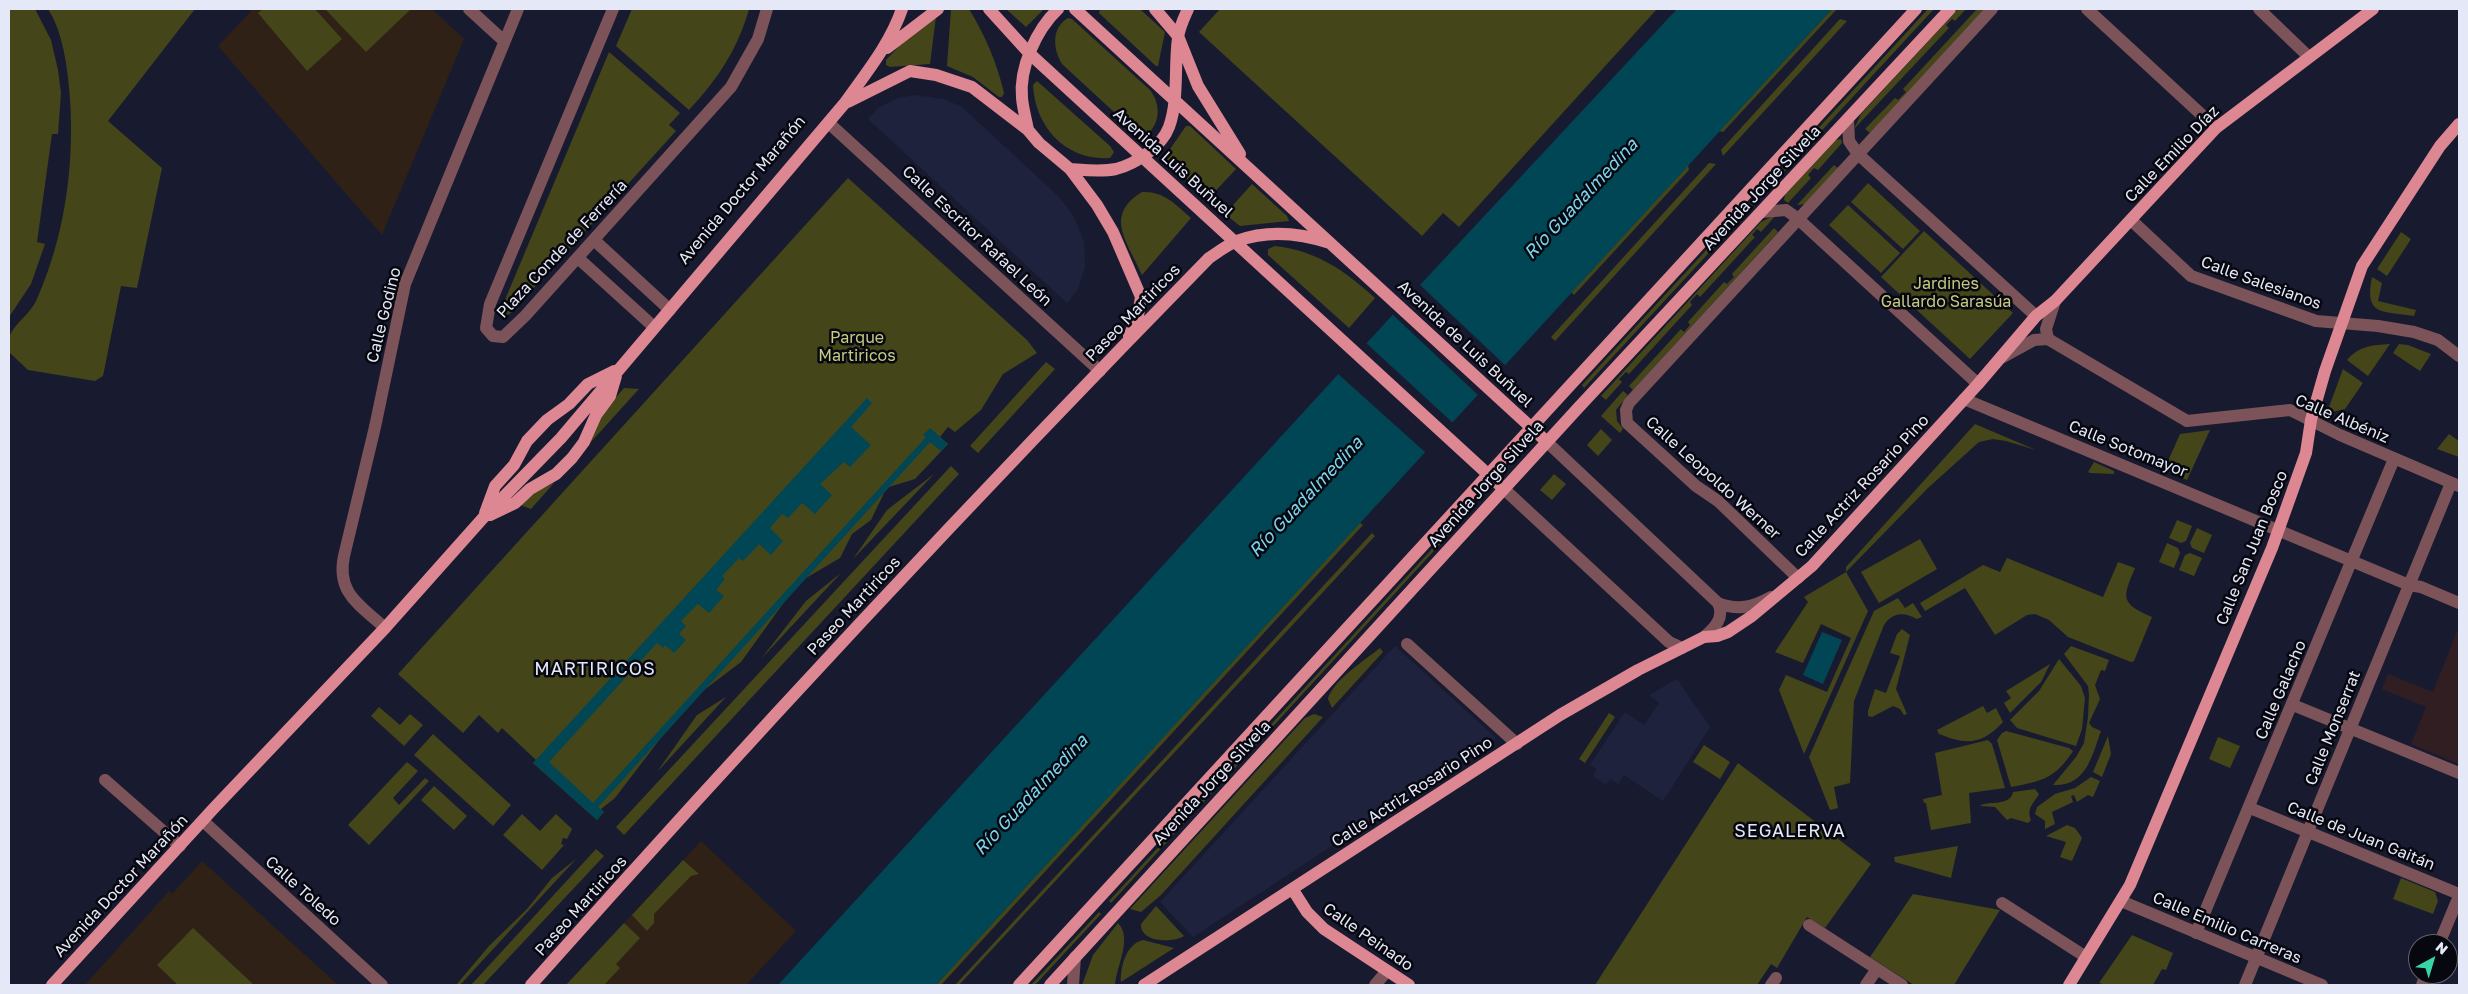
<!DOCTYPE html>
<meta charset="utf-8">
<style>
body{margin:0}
#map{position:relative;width:2468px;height:994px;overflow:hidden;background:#181b30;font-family:"Golos Text",sans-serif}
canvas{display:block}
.frame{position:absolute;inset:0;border:10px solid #e5e8f6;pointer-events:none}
.north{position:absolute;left:2408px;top:934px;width:50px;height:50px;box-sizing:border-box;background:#06070f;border:1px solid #5f616b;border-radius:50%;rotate:39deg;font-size:14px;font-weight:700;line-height:20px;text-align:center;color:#e5e8f6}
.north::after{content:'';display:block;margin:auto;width:18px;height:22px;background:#37d4a6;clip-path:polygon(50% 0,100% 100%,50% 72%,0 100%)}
</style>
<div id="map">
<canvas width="2468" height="994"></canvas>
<div class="frame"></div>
<div class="north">N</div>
</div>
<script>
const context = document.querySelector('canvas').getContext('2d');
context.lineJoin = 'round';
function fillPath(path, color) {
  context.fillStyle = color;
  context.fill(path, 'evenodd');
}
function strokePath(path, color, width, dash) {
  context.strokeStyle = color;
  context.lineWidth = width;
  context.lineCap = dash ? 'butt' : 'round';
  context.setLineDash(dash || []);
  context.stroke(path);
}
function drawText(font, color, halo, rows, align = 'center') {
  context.font = font + ' "Golos Text",sans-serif';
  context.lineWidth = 5;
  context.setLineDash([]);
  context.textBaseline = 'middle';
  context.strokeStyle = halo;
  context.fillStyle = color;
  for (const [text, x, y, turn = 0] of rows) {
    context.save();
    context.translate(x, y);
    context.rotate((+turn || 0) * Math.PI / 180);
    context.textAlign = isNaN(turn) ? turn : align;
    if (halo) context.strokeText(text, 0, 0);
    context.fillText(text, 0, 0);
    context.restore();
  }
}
fillPath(new Path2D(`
 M 915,95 L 944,99 L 962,107 L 1058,196 L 1073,215 L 1084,241 L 1085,266 L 1078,289 L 1067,303 L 868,119 L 878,108 L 898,98 Z
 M 1395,646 L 1496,738 L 1193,937 L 1160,902 Z
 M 1677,679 L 1710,727 L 1663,801 L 1624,775 L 1618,784 L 1610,779 L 1606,785 L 1593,776 L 1597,769 L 1590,765 L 1625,712 L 1644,725 L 1659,703 L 1649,695 Z`), '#1e223d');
fillPath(new Path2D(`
 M 2459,627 L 2459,764 L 2411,744 L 2426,707 L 2382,689 L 2388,674 L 2433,692 Z`), '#311e22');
fillPath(new Path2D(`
 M 253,9 L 432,9 L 464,39 L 382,235 L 218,46 Z
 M 701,841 L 796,931 L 746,985 L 566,985 Z
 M 202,861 L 338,985 L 85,985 L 169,891 L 172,894 Z`), '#2f2115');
fillPath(new Path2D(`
 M 9,9 L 35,9 L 51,40 L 58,70 L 61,93 L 58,134 L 52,134 L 37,242 L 45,244 L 31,284 L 9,317 Z
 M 48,9 L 195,9 L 108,121 L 162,168 L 137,288 L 121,286 L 103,376 L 95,381 L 28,370 L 9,352 C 9,348 8,341 9,337 C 14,324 30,314 36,301 C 69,228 78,141 66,63 C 63,45 58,24 48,9 Z
 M 263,9 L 315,9 L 342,39 L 307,71 L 258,13 Z
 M 325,9 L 411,9 L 366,52 Z
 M 632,9 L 749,9 C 738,49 717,80 689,110 L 616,46 Z
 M 951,9 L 969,9 C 985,35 997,63 1004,93 L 1002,97 L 999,97 L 973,77 L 947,66 Z
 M 1006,9 L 1044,9 L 1026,27 Z
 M 1100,9 L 1140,9 L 1165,32 L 1158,66 L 1156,66 L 1099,13 Z
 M 1220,9 L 1657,9 L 1459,227 L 1443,213 L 1422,236 L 1199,32 Z
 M 1832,9 L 1837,9 L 1723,132 L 1719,131 Z
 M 1928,9 L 1934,9 L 1584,388 L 1582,385 Z
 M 1958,9 L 1966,9 L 1955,21 L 1952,19 L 1946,25 L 1949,28 L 1854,129 L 1861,114 Z
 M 1977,9 L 1984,9 L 1870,133 L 1865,129 L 1895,98 L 1898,100 L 1906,92 L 1903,89 Z
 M 936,16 L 930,64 L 890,67 L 886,65 L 886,60 L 905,40 Z
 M 1068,18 L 1072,19 L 1150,90 C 1161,105 1161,122 1146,136 L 1140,136 L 1062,64 C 1053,49 1051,28 1068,18 Z
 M 1840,19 L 1847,21 L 1723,156 L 1721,150 Z
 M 609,52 L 680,113 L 669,125 L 676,131 L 511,313 L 505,316 L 502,312 L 502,307 Z
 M 1037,81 L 1110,146 L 1114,152 L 1110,158 C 1066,161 1035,127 1033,85 Z
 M 1186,126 L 1190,126 L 1236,169 L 1208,199 L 1166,159 L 1166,155 Z
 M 1841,139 L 1842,143 L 1818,170 L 1814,168 L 1808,175 L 1811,178 L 1788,203 L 1784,200 L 1785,195 L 1836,140 Z
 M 1709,163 L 1716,164 L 1555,341 L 1551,337 Z
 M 1688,165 L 1689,170 L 1574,295 L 1571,292 Z
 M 1834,165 L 1838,168 L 1806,204 L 1797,205 Z
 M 848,178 L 1027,340 L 1037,353 L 1003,374 L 981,410 L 955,432 L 948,427 L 940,437 L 948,444 L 915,479 L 889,487 L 884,493 L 871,520 L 852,534 L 840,558 L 806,578 L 785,601 L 741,662 L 704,690 L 660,739 L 615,798 L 601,809 L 604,812 L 597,820 L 533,763 L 536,760 L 502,728 L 498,733 L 479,715 L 463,733 L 398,674 Z
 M 1868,183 L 1920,231 L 1903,249 L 1851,202 Z
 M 1252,184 L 1287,216 L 1289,221 L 1240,226 L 1225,214 Z
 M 1142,192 C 1164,191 1175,204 1191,218 L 1142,275 C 1128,242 1103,216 1142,192 Z
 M 1848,205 L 1900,253 L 1881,273 L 1829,225 Z
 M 1777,214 L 1761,232 L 1757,229 L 1752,235 L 1755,237 L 1700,297 L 1697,294 L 1690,302 L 1692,305 L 1629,374 L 1626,372 L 1619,379 L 1622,382 L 1606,400 L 1601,396 L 1761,222 Z
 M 1774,228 L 1778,232 L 1633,390 L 1629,386 L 1681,329 L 1684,332 L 1690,325 L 1688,322 L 1724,282 L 1727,284 L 1734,277 L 1732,274 Z
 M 1924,231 L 2013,313 L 1970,359 L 1881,277 Z
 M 2401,232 L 2411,239 L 2387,276 L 2377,269 Z
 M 1275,246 C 1317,251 1344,270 1375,298 L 1349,328 L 1268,255 L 1268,249 Z
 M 2372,277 L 2382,283 L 2378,301 L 2416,310 L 2414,316 C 2382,311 2364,316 2372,277 Z
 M 2390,344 L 2368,376 L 2347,360 C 2359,346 2372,345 2390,344 Z
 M 2399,344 L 2408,345 L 2431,354 L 2420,371 L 2393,353 Z
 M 1046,362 L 1055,369 L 978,453 L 970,446 Z
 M 2343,369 L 2363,383 L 2345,409 L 2332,412 L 2329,407 Z
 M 624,388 L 639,389 L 590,443 L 603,412 Z
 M 1623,391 L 1628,395 L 1616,410 L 1617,421 L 1623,429 L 1620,433 L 1601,416 Z
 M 1975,424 L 2036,450 L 2006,441 L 1993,439 L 1979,442 L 1928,488 L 1846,572 L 1868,611 L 1804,754 L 1779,690 L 1786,675 L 1827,692 L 1851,638 L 1821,624 L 1803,663 L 1775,652 L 1808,602 L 1804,597 L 1846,572 L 1846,567 Z
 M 1601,429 L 1612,440 L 1598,456 L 1587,445 Z
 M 2210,430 L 2187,480 L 2164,470 L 2180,434 Z
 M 2449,434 L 2459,441 L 2459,457 L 2437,449 Z
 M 2094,462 L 2114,471 L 2114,474 L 2090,473 L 2088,472 Z
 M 951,466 L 959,474 L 624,835 L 616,827 Z
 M 934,474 L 853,559 L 887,510 Z
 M 1554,474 L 1566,484 L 1552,500 L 1540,490 Z
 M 554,483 L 531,509 L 520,505 L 534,492 Z
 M 2177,520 L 2192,526 L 2186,541 L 2181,543 L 2169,538 Z
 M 1359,522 L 1363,525 L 941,985 L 936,985 Z
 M 1452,527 L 1454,529 L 1111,903 L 1109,901 Z
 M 2197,528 L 2212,535 L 2204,553 L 2192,548 L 2190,543 Z
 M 1372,533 L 1375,536 L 959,985 L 955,985 Z
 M 1920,539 L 1937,569 L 1879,603 L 1861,572 Z
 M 2167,543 L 2178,548 L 2180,553 L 2174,568 L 2159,562 Z
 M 2190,553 L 2202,558 L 2194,576 L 2179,570 L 2185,555 Z
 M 2007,558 L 2103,597 L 2118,562 L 2135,568 C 2123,597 2119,603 2152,617 L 2134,661 L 2131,662 L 2068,637 L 2049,620 L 2035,614 L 2027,615 L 1995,635 L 1965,588 L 1925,611 L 1920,603 L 1983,565 L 2000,572 Z
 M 841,573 L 761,659 L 806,601 Z
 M 1898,598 L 1905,608 L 1913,603 L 1922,617 L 1917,619 C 1904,612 1893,612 1884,625 L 1854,701 L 1850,783 L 1834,787 L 1838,808 L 1830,810 L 1809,757 L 1874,611 Z
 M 1902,629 L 1910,635 L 1896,689 L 1907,714 L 1904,715 L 1900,709 L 1893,706 L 1872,717 L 1868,716 L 1868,711 L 1875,689 L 1886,693 L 1900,656 L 1890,653 L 1897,634 Z
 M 2071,646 L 2109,660 L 2105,671 L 2101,670 L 2095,685 L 2100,699 L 2089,723 L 2092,727 L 2101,731 C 2092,756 2086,787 2053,785 L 2076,757 L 2084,743 L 2088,717 L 2089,694 L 2088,686 L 2064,654 Z
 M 1380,648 L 1383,652 L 1332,708 L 1328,699 C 1332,681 1365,660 1380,648 Z
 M 2059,659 L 2081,686 L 2085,698 L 2082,729 L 2076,746 L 2017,728 L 2010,720 L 2039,691 Z
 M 2050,664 L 2041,682 L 2010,713 L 2004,703 L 2011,698 L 2006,691 Z
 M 726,697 L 657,772 L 697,715 Z
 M 1983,706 L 1987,713 L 1996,708 L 2003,722 C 1982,745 1966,745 1939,734 L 1937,730 Z
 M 379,707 L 400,725 L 410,714 L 423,725 L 404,746 L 371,716 Z
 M 1609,713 L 1615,717 L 1585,763 L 1579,759 Z
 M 1314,714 L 1323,717 L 1161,895 L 1141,912 L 1130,909 L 1305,718 Z
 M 2006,731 L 2069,748 L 2073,751 C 2055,779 2042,781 2011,787 L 1997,740 L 2002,733 Z
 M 433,734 L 511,805 L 493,826 L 414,755 Z
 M 2108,736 L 2111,754 L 2102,777 L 2093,772 Z
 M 2218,737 L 2240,746 L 2230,768 L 2209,759 Z
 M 1988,740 L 1992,744 L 2005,788 L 1969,793 L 1971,823 L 1931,830 L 1926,803 L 1924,803 L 1923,799 L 1942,795 L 1935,753 Z
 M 1704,745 L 1730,762 L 1720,779 L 1693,762 Z
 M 407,762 L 418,771 L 393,798 L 399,805 L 425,778 L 429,781 L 369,845 L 348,825 Z
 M 1738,763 L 1871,864 L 1825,928 L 1807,917 L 1777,968 L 1771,964 L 1757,985 L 1595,985 Z
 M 2091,777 L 2100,781 L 2093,797 L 2088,795 L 2077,802 L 2074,795 L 2071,796 L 2073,802 L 2052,812 L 2055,824 L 2045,829 L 2045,821 L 2035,814 L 2037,807 L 2055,794 L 2075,788 Z
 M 434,786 L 467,816 L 454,830 L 421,800 Z
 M 2035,789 L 2039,794 C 2034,803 2026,808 2031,820 L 2028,823 L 2011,818 L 2007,820 L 1995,807 L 1980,806 C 1988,800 2010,807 2013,792 Z
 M 522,814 L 540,831 L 556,814 L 572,829 L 567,839 L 563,838 L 561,844 L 564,845 L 542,870 L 503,835 Z
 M 2067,825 L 2075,828 L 2082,838 L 2072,861 L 2060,857 L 2066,842 L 2046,836 Z
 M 1958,846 L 1951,878 L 1895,862 L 1894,857 Z
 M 596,849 L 604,856 L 483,985 L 471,985 Z
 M 576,859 L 460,985 L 456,985 L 489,946 L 527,909 L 552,878 Z
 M 683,860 L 699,874 L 691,876 L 654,914 L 654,923 L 647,931 L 632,915 Z
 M 2401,878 L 2435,892 L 2438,901 L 2433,914 L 2393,899 Z
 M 1913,894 L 2000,910 L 1954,985 L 1914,985 L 1870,957 Z
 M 1156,906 L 1184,936 C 1173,943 1140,943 1141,924 Z
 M 1099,912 L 1101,914 L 1035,985 L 1031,985 Z
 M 624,923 L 640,938 L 616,964 L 620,968 L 604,985 L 566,985 Z
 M 1118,923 C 1133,938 1116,967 1115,985 L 1082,985 L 1093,955 Z
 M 193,928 L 254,985 L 178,985 L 157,965 Z
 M 2132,935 L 2173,953 L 2166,970 L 2162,969 L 2153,985 L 2106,985 L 2099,983 Z
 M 1143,940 L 1174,948 L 1121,982 C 1120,967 1126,944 1143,940 Z`), '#444519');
fillPath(new Path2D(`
 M 1677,9 L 1832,9 L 936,985 L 778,985 L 1420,285 Z
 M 867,398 L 872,403 L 851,427 L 871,445 L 850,467 L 844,462 L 820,484 L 832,495 L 815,514 L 802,503 L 788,518 L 782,514 L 770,528 L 783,541 L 771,555 L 759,544 L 743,561 L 739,558 L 722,576 L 725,579 L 716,590 L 724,596 L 709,613 L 698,604 L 681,621 L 686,626 L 679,634 L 686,640 L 674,653 L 665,645 L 663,648 L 657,643 L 549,762 L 593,803 L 926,437 L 923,435 L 930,428 L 948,444 L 941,451 L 930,442 L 598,807 L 604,812 L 597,820 L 533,763 Z
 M 1822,632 L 1842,640 L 1823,684 L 1803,675 Z`), '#004654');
fillPath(new Path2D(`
 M 1418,283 L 1506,366 L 1479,396 L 1391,313 Z
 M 1365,342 L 1453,423 L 1426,453 L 1337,373 Z`), '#181b30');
strokePath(new Path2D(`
 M 469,9 L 504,41
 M 613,9 L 490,304 L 486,328 L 493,336 L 503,337 L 525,316 L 731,87 L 758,39 L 767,9
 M 2087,9 L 2216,128
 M 2259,9 L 2309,57
 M 1848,119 L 1849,141 L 1858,154 L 2036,316
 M 832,126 L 1100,371
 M 1762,212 L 1786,210 L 1797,218 L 1978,384
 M 2131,220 L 2191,276 L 2316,321 L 2378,326 L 2414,332 L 2438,340 L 2459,356
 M 594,240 L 670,310
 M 578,258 L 654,327
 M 2048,339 L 2187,421 L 2290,410 L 2340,435 L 2459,486
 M 2048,339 L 2046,329 L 2055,301
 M 2003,357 L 2034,340 L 2048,339
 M 1964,399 L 2409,585 L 2421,587 L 2459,603
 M 1547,442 L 1718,603 C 1738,611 1753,607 1771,597
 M 1504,489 L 1669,642 L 1682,648
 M 1798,578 L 1718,501 L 1696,486 L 1627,423 L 1626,410 L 1629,403 L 1992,9
 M 385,628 C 360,605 336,593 344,556 L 375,427 L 405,284 L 518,9
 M 1704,637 C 1715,628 1725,617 1718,603
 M 1407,644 L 1517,744
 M 2293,705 L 2459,773
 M 105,780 L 180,846
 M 2250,808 L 2459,894
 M 203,821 L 382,985
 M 2121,901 L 2322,985
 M 2002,903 L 2086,957
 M 1809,925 L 1902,985
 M 2196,933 L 2394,459
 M 2439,944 L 2459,896
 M 1073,985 L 1075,957
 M 1375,985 L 1387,971
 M 1771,985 L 1776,978
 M 1866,985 L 1877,969
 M 2245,985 L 2451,483
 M 2422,985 L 2426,974`), '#7c5358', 12);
strokePath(new Path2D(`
 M 989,9 L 1029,53 L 1504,489
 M 1075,9 L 1547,442
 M 1155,9 L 1178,36 L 1198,86 L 1240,154
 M 887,48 L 938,9
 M 848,102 L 910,71 L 936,75 L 972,87 L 1028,130 L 1039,143 L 1070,169 L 1097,205 L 1113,232 L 1141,297 L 1138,316 L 1129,336
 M 1028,130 C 1026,119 1023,109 1022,98 C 1019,68 1036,30 1058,9
 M 1070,169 C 1085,170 1101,172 1116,169 C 1136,164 1162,146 1169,127 C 1179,99 1174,67 1178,38 C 1179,28 1184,18 1188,9
 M 485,513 L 495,486 L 514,465 L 527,441 L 547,420 L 569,404 L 588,384 L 614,371
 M 490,515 L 515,503 L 530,489 L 556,474 L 572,458 L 584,442 L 596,415 L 610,396 L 616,376
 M 1293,890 L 1307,912 L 1324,929 L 1409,985
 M 52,985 L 214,808 L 385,628 L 483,518 L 561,438 L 844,104 C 866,73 890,44 902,9
 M 531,985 C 751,737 977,495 1209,258 C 1218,252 1227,245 1237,241 C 1267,230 1300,233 1330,243
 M 1019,985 L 1916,9
 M 1050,985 L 1579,407 L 1950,9
 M 1144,985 L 1560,715 L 1638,670 L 1704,637 L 1717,636 L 1728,632 L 1752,616 L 1812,566 L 1978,384 L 2036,316 L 2055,301 L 2216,128 L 2373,9
 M 2069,985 L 2130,885 L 2272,548 L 2306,453 L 2311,420 L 2325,371 L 2362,266 L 2440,146 L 2459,124`), '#dd8793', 12);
drawText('16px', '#e5e8f6', '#06070f', [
 ["Calle Emilio Díaz",2172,154,-46],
 ["Avenida Luis Buñuel",1173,163,42],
 ["Avenida Jorge Silvela",1762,188,-47],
 ["Avenida Doctor Marañón",742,190,-50],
 ["Calle Escritor Rafael León",977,236,43],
 ["Plaza Conde de Ferrería",562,249,-47],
 ["Calle Salesianos",2261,283,20],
 ["Paseo Martiricos",1133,313,-46],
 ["Calle Godino",384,315,-76],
 ["Avenida de Luis Buñuel",1465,344,43],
 ["Calle Albéniz",2342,419,23],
 ["Calle Sotomayor",2128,449,22],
 ["Calle Leopoldo Werner",1713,478,42],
 ["Avenida Jorge Silvela",1486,484,-48],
 ["Calle Actriz Rosario Pino",1862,486,-47],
 ["Calle San Juan Bosco",2252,548,-68],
 ["Paseo Martiricos",854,606,-47],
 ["Calle Galacho",2281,690,-67],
 ["Calle Monserrat",2333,728,-68],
 ["Avenida Jorge Silvela",1212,783,-47],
 ["Calle Actriz Rosario Pino",1412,792,-33],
 ["Calle de Juan Gaitán",2361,836,22],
 ["Avenida Doctor Marañón",121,886,-47],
 ["Calle Toledo",303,891,42],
 ["Paseo Martiricos",581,906,-48],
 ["Calle Emilio Carreras",2227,928,23],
 ["Calle Peinado",1368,937,35]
]);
drawText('16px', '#c7ca81', '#06070f', [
 ["Jardines",1946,284],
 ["Gallardo Sarasúa",1946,302],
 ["Parque",857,338],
 ["Martiricos",857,356]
]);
drawText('italic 18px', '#79d7ef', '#06070f', [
 ["Río Guadalmedina",1581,199,-47],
 ["Río Guadalmedina",1306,497,-47],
 ["Río Guadalmedina",1031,795,-47]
]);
context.letterSpacing = '1px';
drawText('18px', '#e5e8f6', '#06070f', [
 ["MARTIRICOS",595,669],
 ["SEGALERVA",1790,831]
]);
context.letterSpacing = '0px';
</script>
